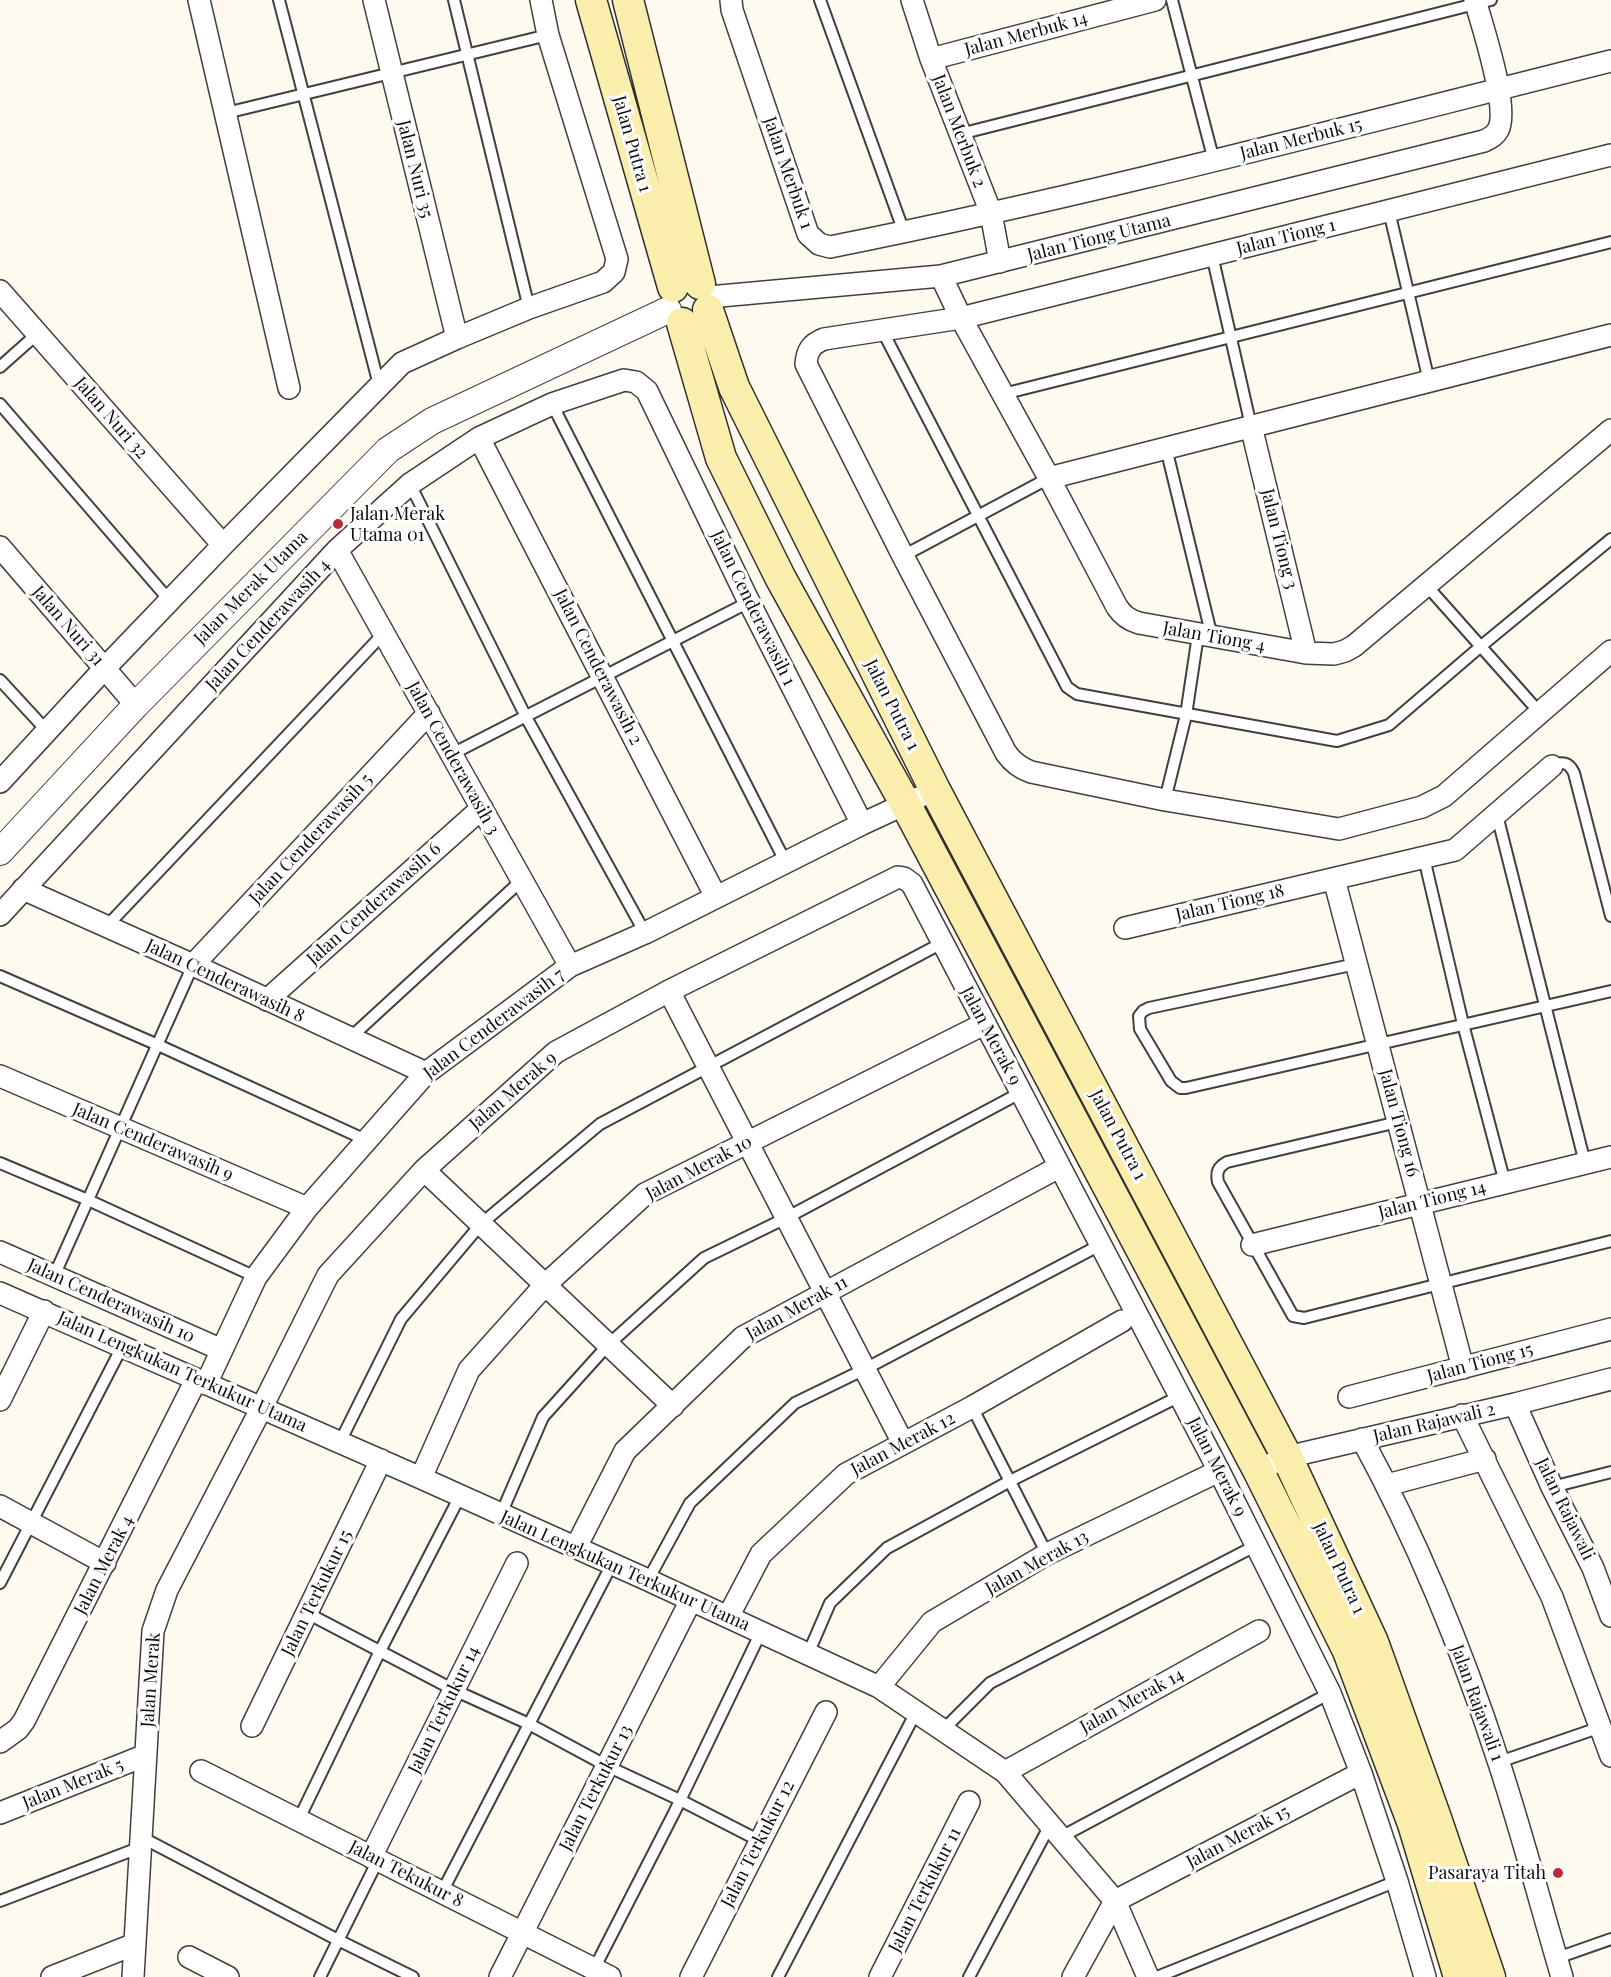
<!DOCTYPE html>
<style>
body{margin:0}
canvas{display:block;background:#fefaef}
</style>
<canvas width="1611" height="1977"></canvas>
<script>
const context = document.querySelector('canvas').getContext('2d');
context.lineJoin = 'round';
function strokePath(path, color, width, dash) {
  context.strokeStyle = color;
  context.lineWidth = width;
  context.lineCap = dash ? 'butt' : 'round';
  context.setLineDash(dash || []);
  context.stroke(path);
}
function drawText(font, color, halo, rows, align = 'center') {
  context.font = font + ' "Playfair Display",serif';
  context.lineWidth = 6;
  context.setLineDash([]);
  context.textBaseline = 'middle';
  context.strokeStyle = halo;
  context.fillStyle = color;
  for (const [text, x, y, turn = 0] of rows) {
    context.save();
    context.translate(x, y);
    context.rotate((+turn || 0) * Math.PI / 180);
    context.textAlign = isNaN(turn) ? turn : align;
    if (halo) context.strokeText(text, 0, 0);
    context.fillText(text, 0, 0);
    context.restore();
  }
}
const service = new Path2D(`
 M 279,0 L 379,385
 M 454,0 L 529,308
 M 820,0 L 904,232
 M 1172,0 L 1214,161
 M 226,113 L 548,35
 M 960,134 L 1491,0
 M 1389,211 L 1429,381
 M 1212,255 L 1251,426
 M 882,330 L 1067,687 L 1077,694 L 1337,741 L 1389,725 L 1480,647 L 1611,539
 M 0,367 L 37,334
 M 1003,394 L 1611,242
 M 0,404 L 170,601
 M 552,404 L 786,863
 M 1166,448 L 1212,637
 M 410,484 L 526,717 L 645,933
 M 903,556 L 1049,478
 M 1427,586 L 1540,713
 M 0,680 L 47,731
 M 452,754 L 749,602
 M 1552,766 C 1562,761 1569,762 1574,773 L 1611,916
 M 1165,800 L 1186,715 L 1198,635
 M 1497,815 L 1585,1163
 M 1424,858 L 1463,1024 L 1505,1183
 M 106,927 L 384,633
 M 1356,964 L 1149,1008 L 1143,1011 L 1139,1016 L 1140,1029 L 1171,1081 L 1180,1088 L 1186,1088 L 1611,991
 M 0,976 L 158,1045 L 366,1140
 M 350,1038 L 522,880
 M 1398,1122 L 1227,1162 C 1218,1167 1216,1172 1218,1182 L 1293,1316 L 1304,1318 L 1611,1241
 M 0,1163 L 88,1200 L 256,1277
 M 54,1276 L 193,965
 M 972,1407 L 1047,1554
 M 340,1442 L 401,1319 L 481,1224 L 600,1124 L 942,943
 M 1552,1487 L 1611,1472
 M 501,1514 L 543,1417 L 608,1345 L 704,1258 L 786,1218 L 1020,1093
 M 648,1580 L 690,1503 L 795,1403 L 865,1369 L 1100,1245
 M 0,1583 L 122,1347
 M 307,1613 L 454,1690 L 529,1724 L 607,1766 L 680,1800 L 760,1841
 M 808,1654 L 830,1603 L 887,1548 L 1010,1481 L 1180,1396
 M 943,1730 L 990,1683 L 1257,1545
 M 1499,1762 L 1601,1727
 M 299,1819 L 380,1651 L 460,1496
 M 141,1837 L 338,1940 L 413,1977
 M 1061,1837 L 1330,1693
 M 442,1892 L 612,1564
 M 0,1901 L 141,1847
 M 1557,1958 L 1611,1939
 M 594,1969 L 674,1813 L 761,1632
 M 320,1977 L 378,1860
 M 778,1977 L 916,1712
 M 969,1977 L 1050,1825
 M 1157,1977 L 1397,1881`);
const minor = new Path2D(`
 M 199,0 L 289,388
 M 374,0 L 457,338
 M 731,0 L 732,10 L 808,234 L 819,244 L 830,247 C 1092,195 1351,126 1611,61
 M 912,0 L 931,59 L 991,213 L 1000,262
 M 931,59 L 1155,0
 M 1611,155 L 961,318 L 824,339 C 811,344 807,351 806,364 L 903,556 L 1006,753 C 1013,763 1020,768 1031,772 L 1165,800 L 1339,829 L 1422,807 L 1444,796 L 1611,651
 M 941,276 L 961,318 L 1049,478 L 1117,607 C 1123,616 1129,620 1139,623 L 1306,653 L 1334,654 L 1345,651 L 1354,646 L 1611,430
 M 0,291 L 223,545
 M 709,297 L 941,276 L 1484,141 C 1490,138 1495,136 1498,130 C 1510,109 1482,25 1475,0
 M 1251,426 L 1306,653
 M 479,438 L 716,897
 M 1049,478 L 1611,335
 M 0,547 L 136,705
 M 337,550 L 570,966
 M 0,782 L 105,668 L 223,545 L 402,363 L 457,338 L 529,308 L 603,282 L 614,272 L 617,259 L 548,35 L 541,0
 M 1334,879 L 1463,1368
 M 23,889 L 193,965 L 426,1073
 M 0,915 L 337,550 L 410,484 L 479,438 L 552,404 L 624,380 L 636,382 L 647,391 L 749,602 L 862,824
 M 1125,928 L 1455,850 L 1552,766
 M 193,965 L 429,713
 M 669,991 L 903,1443
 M 267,1000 L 482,808
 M 0,1076 L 307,1208
 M 424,1170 L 673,1406
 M 1252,1245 L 1611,1157
 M 0,1252 L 222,1350
 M 0,1293 L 421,1478 L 648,1580 L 879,1687 L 1005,1772 L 1115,1901 L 1148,1977
 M 206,1384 L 256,1277 L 307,1208 L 426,1073 L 570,966 L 645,933 L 862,824 L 918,798
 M 1349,1397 L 1611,1329
 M 0,1400 L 44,1311
 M 1515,1404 L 1552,1487 L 1593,1568 L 1611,1616
 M 1462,1415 L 1552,1597 L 1611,1756
 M 1362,1439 C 1418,1542 1463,1652 1499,1763 C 1522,1833 1541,1906 1562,1977
 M 1258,1470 L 1287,1457 L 1515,1404 L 1611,1379
 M 421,1478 L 469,1370 L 545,1285 L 645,1194 L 984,1024
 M 1387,1485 L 1485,1459
 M 0,1506 L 105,1563
 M 576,1547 L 625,1451 L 743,1337 L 1059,1167
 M 728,1617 L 761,1554 L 846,1474 L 972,1407 L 1122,1321
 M 879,1687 L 932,1622 L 1047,1554 L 1219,1471
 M 252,1726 L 381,1460
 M 0,1742 L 18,1729 L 24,1721 L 196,1380
 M 201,1771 L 610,1977
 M 1005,1772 L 1259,1631
 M 0,1813 L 146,1755
 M 371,1857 L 517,1563
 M 1115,1901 L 1361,1773
 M 189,1957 L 228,1977
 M 52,1977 L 135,1944
 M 133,1977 L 153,1631 L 167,1590 L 262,1407 L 328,1275 L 424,1170 L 556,1052 L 669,991 L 898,877 L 904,878 L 912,884 L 1219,1471 L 1330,1693 L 1361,1773 L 1397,1881 L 1425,1977
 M 500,1977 L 691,1600
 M 691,1977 L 826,1712
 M 880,1977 L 969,1802
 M 1073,1977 L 1115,1901`);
const tertiary = new Path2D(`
 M 0,852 L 136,705 L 388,450 L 432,421 L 668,310`);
const secondary = new Path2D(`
 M 591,0 L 673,287
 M 628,0 L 700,284
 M 708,310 L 734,387 L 935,790 L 1287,1457 L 1373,1642 L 1436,1818 L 1490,1977
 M 682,323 L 721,458 L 780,577 L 906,805 L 1258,1470 L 1348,1651 L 1413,1824 L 1459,1977`);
strokePath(service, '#404040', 14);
strokePath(minor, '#404040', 24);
strokePath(tertiary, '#404040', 28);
strokePath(secondary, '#2f2f2f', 33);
strokePath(service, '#fff', 10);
strokePath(minor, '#fff', 21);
strokePath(tertiary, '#fff', 26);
strokePath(secondary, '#fbeead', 30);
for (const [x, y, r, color] of [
 [338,524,6,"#b72c3a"],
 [1558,1873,6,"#b72c3a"]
]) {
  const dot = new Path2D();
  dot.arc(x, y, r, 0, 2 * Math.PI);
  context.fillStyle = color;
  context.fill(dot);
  strokePath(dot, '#fff', 2);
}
drawText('18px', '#0d0d0d', '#fff', [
 ["Jalan Merbuk 14",1026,34,-15],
 ["Jalan Merbuk 2",959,131,69],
 ["Jalan Merbuk 15",1301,139,-14],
 ["Jalan Putra 1",632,144,74],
 ["Jalan Nuri 35",415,169,76],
 ["Jalan Merbuk 1",788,173,71],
 ["Jalan Tiong 1",1286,237,-14],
 ["Jalan Tiong Utama",1099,238,-14],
 ["Jalan Nuri 32",111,418,49],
 ["Jalan Tiong 3",1279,539,76],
 ["Jalan Merak Utama",251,588,-45],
 ["Jalan Cenderawasih 1",753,608,64],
 ["Jalan Cenderawasih 4",268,625,-47],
 ["Jalan Nuri 31",68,626,49],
 ["Jalan Tiong 4",1214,637,10],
 ["Jalan Cenderawasih 2",598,667,63],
 ["Jalan Putra 1",892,705,63],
 ["Jalan Cenderawasih 3",453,758,61],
 ["Jalan Cenderawasih 5",311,839,-47],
 ["Jalan Tiong 18",1230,903,-13],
 ["Jalan Cenderawasih 6",374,904,-42],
 ["Jalan Cenderawasih 8",225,981,25],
 ["Jalan Cenderawasih 7",494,1024,-37],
 ["Jalan Merak 9",991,1036,62],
 ["Jalan Merak 9",513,1091,-41],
 ["Jalan Tiong 16",1399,1123,75],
 ["Jalan Putra 1",1118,1135,62],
 ["Jalan Cenderawasih 9",153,1142,23],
 ["Jalan Merak 10",699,1168,-28],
 ["Jalan Tiong 14",1432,1200,-14],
 ["Jalan Cenderawasih 10",111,1301,24],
 ["Jalan Merak 11",797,1308,-29],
 ["Jalan Tiong 15",1480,1363,-15],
 ["Jalan Lengkukan Terkukur Utama",182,1372,24],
 ["Jalan Rajawali 2",1434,1423,-13],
 ["Jalan Merak 12",903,1444,-28],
 ["Jalan Merak 9",1217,1467,63],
 ["Jalan Rajawali",1565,1509,64],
 ["Jalan Merak 13",1037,1563,-29],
 ["Jalan Merak 4",104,1565,-63],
 ["Jalan Putra 1",1339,1568,65],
 ["Jalan Lengkukan Terkukur Utama",625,1571,24],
 ["Jalan Terkukur 15",317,1593,-64],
 ["Jalan Merak",151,1680,-86],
 ["Jalan Merak 14",1132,1701,-29],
 ["Jalan Rajawali 1",1477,1703,70],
 ["Jalan Terkukur 14",444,1710,-64],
 ["Jalan Merak 5",73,1784,-22],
 ["Jalan Terkukur 13",596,1788,-63],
 ["Jalan Merak 15",1238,1837,-28],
 ["Jalan Terkukur 12",758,1844,-63],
 ["Jalan Tekukur 8",406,1874,27],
 ["Jalan Terkukur 11",925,1890,-63]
]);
drawText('18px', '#0d0d0d', '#fff', [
 ["Jalan Merak",350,514],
 ["Utama 01",350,535],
 ["Pasaraya Titah",1546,1873,"right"]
], 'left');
</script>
